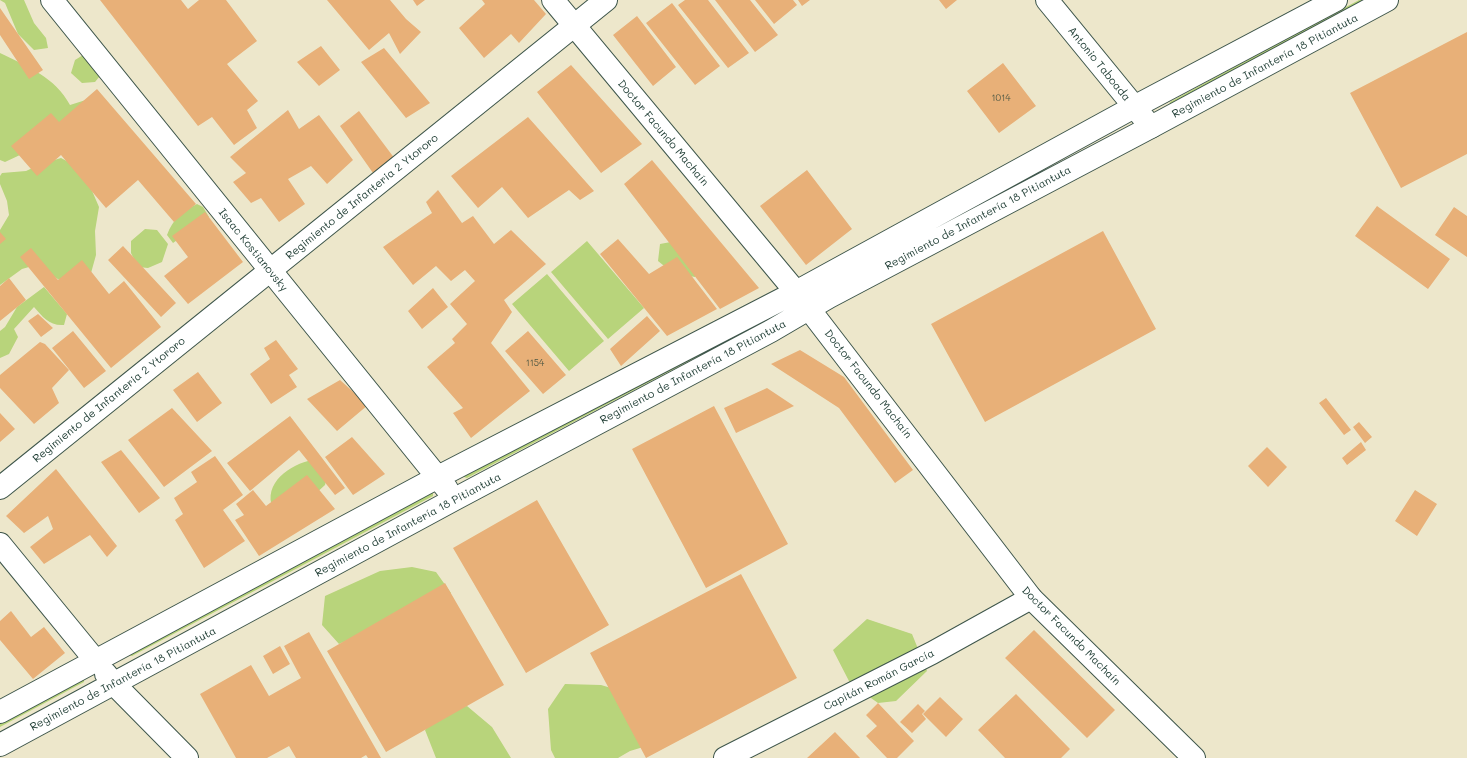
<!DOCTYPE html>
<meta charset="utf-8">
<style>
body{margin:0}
canvas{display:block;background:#ede7cb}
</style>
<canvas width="1467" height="758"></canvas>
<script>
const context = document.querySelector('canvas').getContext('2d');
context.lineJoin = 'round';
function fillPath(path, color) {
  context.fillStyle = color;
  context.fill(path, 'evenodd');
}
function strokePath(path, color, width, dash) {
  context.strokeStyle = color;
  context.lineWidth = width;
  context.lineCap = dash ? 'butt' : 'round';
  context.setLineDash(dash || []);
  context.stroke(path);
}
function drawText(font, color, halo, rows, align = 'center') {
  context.font = font + ' Mali,sans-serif';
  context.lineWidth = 3.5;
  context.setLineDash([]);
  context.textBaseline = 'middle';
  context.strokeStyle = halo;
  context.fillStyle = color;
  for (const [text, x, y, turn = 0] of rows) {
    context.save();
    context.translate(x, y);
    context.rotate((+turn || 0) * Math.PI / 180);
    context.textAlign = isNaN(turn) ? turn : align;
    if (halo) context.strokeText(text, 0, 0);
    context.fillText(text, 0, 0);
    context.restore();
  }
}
fillPath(new Path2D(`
 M 0,0 L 24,0 L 34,23 L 46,38 L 48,48 L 34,50 L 18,34 L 5,3 Z
 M 1359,0 L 1370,0 L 1169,105 L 1170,102 Z
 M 88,52 L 104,71 L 95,82 L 82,83 L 71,73 L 75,60 Z
 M 0,53 C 28,67 55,77 70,105 L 92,98 L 20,155 L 5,162 L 0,160 Z
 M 61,158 L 78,167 L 90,186 L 99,207 L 95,231 L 96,255 L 91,273 L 64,283 L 36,265 L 22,269 L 0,285 L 0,230 L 9,215 L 7,201 L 0,184 L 0,176 L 2,173 L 26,171 L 41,164 Z
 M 197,204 L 203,207 L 209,217 L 173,243 L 167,235 C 173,219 182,211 197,204 Z
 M 145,229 L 157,230 L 168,244 L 162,262 L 148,268 L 138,267 L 131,253 L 131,241 Z
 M 687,239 L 703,268 L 695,277 L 673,273 L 658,261 L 660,244 Z
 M 587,241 L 644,308 L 608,339 L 551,272 Z
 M 547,274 L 604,341 L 569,371 L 512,304 Z
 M 44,287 L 67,314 L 64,325 C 49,326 43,317 34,307 L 14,329 L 18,337 L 9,354 L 0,358 L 0,331 L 5,327 L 17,307 Z
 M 785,309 L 784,311 L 467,478 L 464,477 L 464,474 Z
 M 312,460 L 328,473 L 325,485 L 313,496 L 273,509 C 262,483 291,464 312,460 Z
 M 433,492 L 433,496 L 132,656 L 128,655 Z
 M 412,567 L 436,572 L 451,593 L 339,644 L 322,625 L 325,596 L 380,571 Z
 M 867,619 L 912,634 L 927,671 L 896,701 L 878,703 L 850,683 L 833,650 Z
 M 84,679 L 84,682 L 0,727 L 0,721 Z
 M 565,684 L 601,685 L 635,695 L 650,745 L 630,751 L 618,758 L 555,758 L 551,750 L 548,709 Z
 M 467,706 L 492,727 L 511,758 L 436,758 L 425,730 L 440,711 Z`), '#b8d47b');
fillPath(new Path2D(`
 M 100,0 L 181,0 L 188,9 L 199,0 L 226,0 L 257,41 L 227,64 L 258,101 L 247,110 L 257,128 L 234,145 L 212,117 L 198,126 Z
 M 327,0 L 390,0 L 406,19 L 421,32 L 400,54 L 389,33 L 369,50 Z
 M 413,0 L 425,0 L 417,6 Z
 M 482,0 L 534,0 L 546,14 L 519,43 L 511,34 L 484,58 L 459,28 L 485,4 Z
 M 685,0 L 708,0 L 749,53 L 728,68 L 678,5 Z
 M 715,0 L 750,0 L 778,35 L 755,52 Z
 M 755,0 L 793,0 L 797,5 L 774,24 Z
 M 798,0 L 810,0 L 802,6 Z
 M 939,0 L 957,0 L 946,9 Z
 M 672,3 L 720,66 L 695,85 L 646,23 Z
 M 0,8 L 43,70 L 29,79 L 0,35 Z
 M 637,16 L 676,67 L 653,86 L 613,35 Z
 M 1467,32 L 1467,154 L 1401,188 L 1350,93 Z
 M 321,46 L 340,70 L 319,86 L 297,62 Z
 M 384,48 L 430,103 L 406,118 L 361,62 Z
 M 1003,63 L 1036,106 L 999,133 L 967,91 Z
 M 571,65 L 642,144 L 601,173 L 537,92 Z
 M 97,89 L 196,204 L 174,222 L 138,180 L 106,208 L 61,155 L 37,176 L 11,146 L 51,113 L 59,122 Z
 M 288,110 L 299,129 L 319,115 L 353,160 L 327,184 L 311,166 L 288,179 L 305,204 L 279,222 L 261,198 L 251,203 L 233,182 L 246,173 L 230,157 Z
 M 359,111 L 395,159 L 373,173 L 340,126 Z
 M 528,117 L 594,191 L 580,200 L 569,190 L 528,218 L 502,187 L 478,208 L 451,176 Z
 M 652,160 L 759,288 L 720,309 L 624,184 Z
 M 807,170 L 852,229 L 806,265 L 760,206 Z
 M 438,190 L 462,223 L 473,216 L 494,244 L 511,230 L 546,264 L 504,300 L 512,312 L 491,343 L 530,391 L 471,438 L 453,413 L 463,408 L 427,367 L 455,343 L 452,339 L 467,324 L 450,304 L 475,281 L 465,270 L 451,281 L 436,266 L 413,285 L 383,247 L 432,213 L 426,202 Z
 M 1377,206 L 1450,259 L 1428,289 L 1355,236 Z
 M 1454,207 L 1467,216 L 1467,257 L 1435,235 Z
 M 205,212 L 243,262 L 188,304 L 164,276 L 188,257 L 172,236 Z
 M 1103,231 L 1156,329 L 985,422 L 931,324 Z
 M 0,232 L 6,239 L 0,244 Z
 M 618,239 L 649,274 L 677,257 L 717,309 L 667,336 L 600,254 Z
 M 123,246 L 176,303 L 161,317 L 108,260 Z
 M 31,248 L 58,280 L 82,260 L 109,294 L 124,281 L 161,327 L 111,368 L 20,257 Z
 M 9,278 L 26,300 L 0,321 L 0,286 Z
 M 433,288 L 448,307 L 422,329 L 408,311 Z
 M 38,314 L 53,328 L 41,337 L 28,321 Z
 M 647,316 L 660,331 L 621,366 L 610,349 Z
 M 73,331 L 106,371 L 84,388 L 52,348 Z
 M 528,331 L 566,375 L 543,394 L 505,351 Z
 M 276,340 L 298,369 L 289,375 L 297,387 L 271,404 L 250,374 L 270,359 L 264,348 Z
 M 40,342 L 45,344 L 69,370 L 52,388 L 59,403 L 34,424 L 0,388 L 0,375 Z
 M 800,350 L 844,377 L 913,470 L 895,483 L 839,408 L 771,364 Z
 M 198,372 L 222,403 L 197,422 L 173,390 Z
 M 340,380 L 368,405 L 337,431 L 307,399 Z
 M 767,388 L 794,406 L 736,433 L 724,408 Z
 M 1326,398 L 1351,430 L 1344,435 L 1319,403 Z
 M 714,406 L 788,544 L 706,588 L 632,449 Z
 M 172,408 L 212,451 L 164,487 L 128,440 Z
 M 0,413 L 15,429 L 0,442 Z
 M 290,416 L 345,488 L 335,495 L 299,450 L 250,491 L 227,463 Z
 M 1359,422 L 1372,437 L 1365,443 L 1353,427 Z
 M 352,437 L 385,474 L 353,495 L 325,457 Z
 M 1361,442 L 1366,450 L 1347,465 L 1342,458 Z
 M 1267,447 L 1287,467 L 1268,487 L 1248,466 Z
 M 121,450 L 160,498 L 139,513 L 101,462 Z
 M 215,456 L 243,495 L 223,510 L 245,541 L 204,568 L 175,520 L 183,514 L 174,498 L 197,482 L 191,472 Z
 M 56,469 L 117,546 L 107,557 L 90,535 L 44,564 L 30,547 L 53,529 L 48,516 L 24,533 L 6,516 Z
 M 307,475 L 335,509 L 259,556 L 235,520 L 244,515 L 236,504 L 253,490 L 266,506 Z
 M 1415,490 L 1437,504 L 1417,536 L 1395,521 Z
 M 537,500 L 609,625 L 526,673 L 453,548 Z
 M 741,574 L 797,678 L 646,758 L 590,653 Z
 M 445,583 L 504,685 L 386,752 L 327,651 Z
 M 11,611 L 31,637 L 44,627 L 65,653 L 33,679 L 0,640 L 0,621 Z
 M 1034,630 L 1115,710 L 1087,738 L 1005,658 Z
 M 309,632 L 381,758 L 368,758 L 366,755 L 361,758 L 296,758 L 289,746 L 267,758 L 236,758 L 200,694 L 251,665 L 269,696 L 301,678 L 284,646 Z
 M 280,646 L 290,664 L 273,674 L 263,656 Z
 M 1016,694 L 1070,749 L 1061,758 L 1005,758 L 978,730 Z
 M 940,697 L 963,719 L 946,737 L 923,714 Z
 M 878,703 L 914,741 L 897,758 L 887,758 L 866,736 L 877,726 L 866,715 Z
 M 918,704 L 925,711 L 922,714 L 926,719 L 912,733 L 900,722 Z
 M 835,732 L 860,758 L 807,758 Z`), '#e8b078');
const minor = new Path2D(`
 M 1047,0 L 1151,127
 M 0,488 L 606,0
 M 0,544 L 95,660
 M 725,758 L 932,653 L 1031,598`);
const major = new Path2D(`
 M 52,0 L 447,489
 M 553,0 L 796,292 L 1031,598 L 1194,758
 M 106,674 L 114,684 L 187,758
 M 0,712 L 438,477 L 796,292 L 1134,107 L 1336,0
 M 0,745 L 455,499 L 771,331 L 829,297 L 1151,127 L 1387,0`);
strokePath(minor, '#3e564b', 24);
strokePath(major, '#3e564b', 24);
strokePath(minor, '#fff', 22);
strokePath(major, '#fff', 22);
drawText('9px', '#515a45', null, [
 ["1014",1001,98],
 ["1154",535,363]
]);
drawText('11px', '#1f3d34', '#fff', [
 ["Antonio Taboada",1099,64,51],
 ["Regimiento de Infantería 18 Pitiantuta",1265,66,-28],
 ["Doctor Facundo Machaín",663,133,50],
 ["Regimiento de Infanteria 2 Ytororo",362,197,-39],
 ["Regimiento de Infantería 18 Pitiantuta",978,218,-28],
 ["Isaac Kostianovsky",253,250,51],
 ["Regimiento de Infantería 18 Pitiantuta",693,372,-28],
 ["Doctor Facundo Machaín",868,384,52],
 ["Regimiento de Infanteria 2 Ytororo",109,400,-39],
 ["Regimiento de Infantería 18 Pitiantuta",408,525,-28],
 ["Doctor Facundo Machaín",1071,636,45],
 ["Regimiento de Infantería 18 Pitiantuta",123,679,-28],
 ["Capitán Román García",879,680,-27]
]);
</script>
